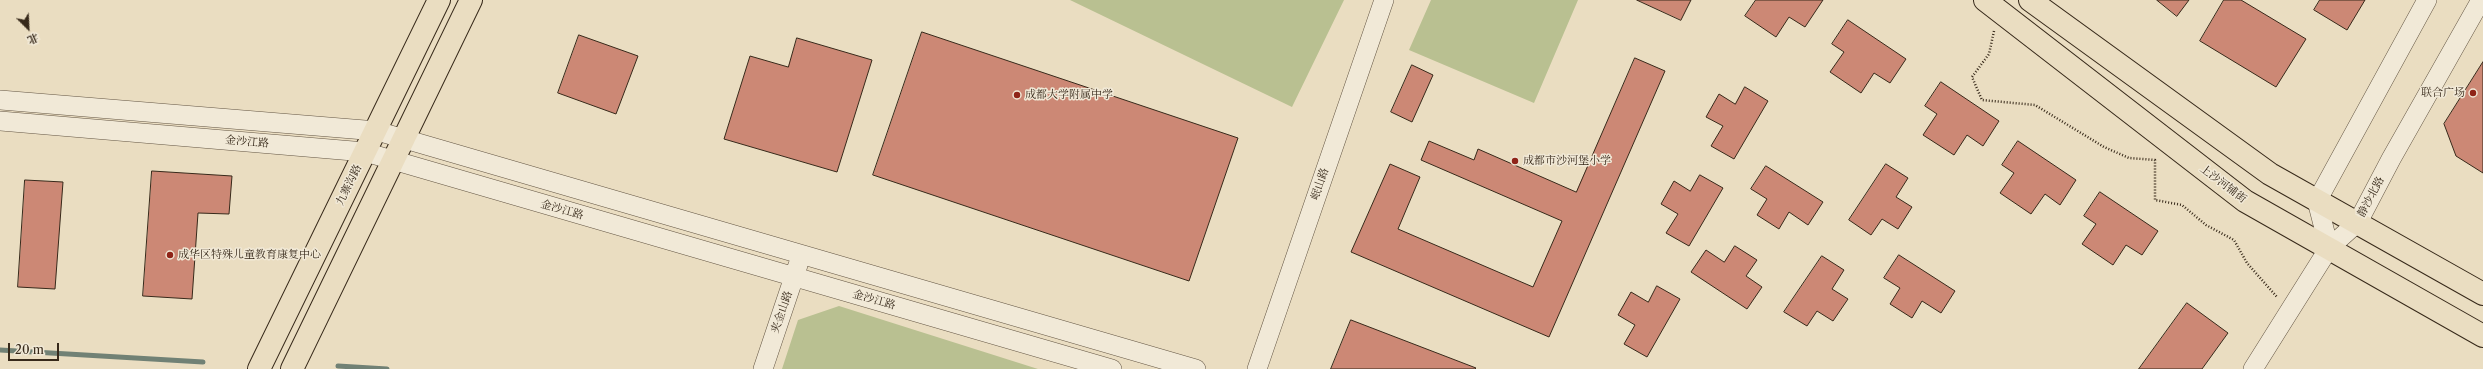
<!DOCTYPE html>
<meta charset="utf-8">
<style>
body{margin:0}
#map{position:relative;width:2483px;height:369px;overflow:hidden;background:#eaddc1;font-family:"Libre Caslon Text","Noto Serif SC",serif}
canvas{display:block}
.north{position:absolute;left:8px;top:8px;width:40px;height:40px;-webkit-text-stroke:3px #f1e9d7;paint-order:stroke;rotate:156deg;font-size:11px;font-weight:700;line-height:16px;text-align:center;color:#37291a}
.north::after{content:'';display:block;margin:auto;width:14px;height:18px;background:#37291a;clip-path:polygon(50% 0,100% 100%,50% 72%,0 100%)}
.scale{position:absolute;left:8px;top:343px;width:51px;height:18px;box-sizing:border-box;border:2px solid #37291a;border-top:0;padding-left:5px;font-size:12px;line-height:14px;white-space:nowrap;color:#37291a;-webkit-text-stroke:3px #f1e9d7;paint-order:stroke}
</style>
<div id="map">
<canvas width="2483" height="369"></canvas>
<div class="north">北</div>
<div class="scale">20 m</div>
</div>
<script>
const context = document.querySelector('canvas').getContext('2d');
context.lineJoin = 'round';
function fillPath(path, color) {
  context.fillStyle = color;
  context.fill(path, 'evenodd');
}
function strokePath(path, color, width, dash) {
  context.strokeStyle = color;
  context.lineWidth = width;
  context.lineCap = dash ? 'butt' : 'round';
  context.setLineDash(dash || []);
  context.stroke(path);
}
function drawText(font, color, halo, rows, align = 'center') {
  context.font = font + ' "Libre Caslon Text","Noto Serif SC",serif';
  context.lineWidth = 3;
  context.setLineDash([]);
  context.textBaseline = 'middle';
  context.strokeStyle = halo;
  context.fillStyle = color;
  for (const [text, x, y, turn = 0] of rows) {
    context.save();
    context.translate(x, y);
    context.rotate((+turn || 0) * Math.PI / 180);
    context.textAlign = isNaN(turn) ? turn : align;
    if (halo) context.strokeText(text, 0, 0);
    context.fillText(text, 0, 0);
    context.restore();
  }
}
fillPath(new Path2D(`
 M 1070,0 L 1344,0 L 1292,107 Z
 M 1431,0 L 1578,0 L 1534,103 L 1409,50 Z
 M 839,306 L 1038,369 L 782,369 L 798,320 Z`), '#b9c091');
strokePath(new Path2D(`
 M 0,350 L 203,362
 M 338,366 L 387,369`), '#718175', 5);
const building = new Path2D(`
 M 1637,0 L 1691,0 L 1681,20 Z
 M 1756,0 L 1823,0 L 1805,27 L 1789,17 L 1776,37 L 1745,16 Z
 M 2157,0 L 2189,0 L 2177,16 Z
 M 2224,0 L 2241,0 L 2306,39 L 2276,87 L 2200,41 Z
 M 2320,0 L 2365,0 L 2347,30 L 2314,10 Z
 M 1848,20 L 1906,59 L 1890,83 L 1874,73 L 1861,93 L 1830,72 L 1844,52 L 1832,44 Z
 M 922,32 L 1238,138 L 1189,281 L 873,175 Z
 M 579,35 L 638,56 L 616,114 L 558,93 Z
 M 797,38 L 872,60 L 837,172 L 724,139 L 750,56 L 788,67 Z
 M 1635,58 L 1665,71 L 1549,337 L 1351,252 L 1390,164 L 1420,177 L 1398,229 L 1533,287 L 1562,221 L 1421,160 L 1429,141 L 1474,160 L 1478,149 L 1576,192 Z
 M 2483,62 L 2483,173 L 2456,156 L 2444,124 Z
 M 1412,65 L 1433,75 L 1412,122 L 1391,112 Z
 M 1941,82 L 1999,121 L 1983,146 L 1967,135 L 1954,155 L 1923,135 L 1937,114 L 1925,106 Z
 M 1745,87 L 1768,101 L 1734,159 L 1711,146 L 1723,126 L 1706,117 L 1719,94 L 1735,104 Z
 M 2018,141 L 2076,180 L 2060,205 L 2045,194 L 2031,214 L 2000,193 L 2014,173 L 2002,165 Z
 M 1886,164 L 1908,178 L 1896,197 L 1912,207 L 1898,229 L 1882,219 L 1871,235 L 1849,220 Z
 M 1766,166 L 1823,202 L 1808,225 L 1789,212 L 1779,229 L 1757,215 L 1767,199 L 1751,189 Z
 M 152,171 L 232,176 L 229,214 L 198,213 L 192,299 L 143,296 Z
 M 1700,175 L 1723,188 L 1689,246 L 1666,233 L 1678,214 L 1661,204 L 1674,181 L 1690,191 Z
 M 25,180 L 63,182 L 55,289 L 18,287 Z
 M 2100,192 L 2158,231 L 2142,255 L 2126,245 L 2113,265 L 2082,244 L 2096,224 L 2084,216 Z
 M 1735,246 L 1757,260 L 1746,276 L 1762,287 L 1747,309 L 1691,272 L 1706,250 L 1724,262 Z
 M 1899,255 L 1955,291 L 1941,313 L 1922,301 L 1912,318 L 1890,304 L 1900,288 L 1884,278 Z
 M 1822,256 L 1844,270 L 1832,289 L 1848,299 L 1833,321 L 1817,311 L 1807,326 L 1784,312 Z
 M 1657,286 L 1680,299 L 1647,357 L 1624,344 L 1635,325 L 1618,315 L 1631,292 L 1648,302 Z
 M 2187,303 L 2228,333 L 2202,369 L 2139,369 Z
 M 1351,320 L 1476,368 L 1475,369 L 1331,369 Z`);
fillPath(building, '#cc8875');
strokePath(building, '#37291a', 1);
const minor = new Path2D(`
 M 0,100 L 377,131 L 1196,369
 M 0,121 L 365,152 L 1112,369
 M 2329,248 L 2317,201 L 2427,0
 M 763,369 L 798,265
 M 1257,369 L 1384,0
 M 2253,369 L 2329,248 L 2358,222 L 2391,159 L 2481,0`);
const major = new Path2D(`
 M 1985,0 L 2245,201 L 2483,336
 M 2030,0 L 2270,174 L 2483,294
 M 259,369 L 439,0
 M 292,369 L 471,0`);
strokePath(minor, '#645644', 20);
strokePath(major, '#37291a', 24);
strokePath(new Path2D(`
 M 1994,31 L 1989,54 L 1972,77 L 1982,100 L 2035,105 L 2104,147 L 2129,158 L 2155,160 L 2155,200 L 2182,205 L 2206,225 L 2234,240 L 2247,263 L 2277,297`), '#37291a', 2.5, [1, 2]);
strokePath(minor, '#f1e9d7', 19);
strokePath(major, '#eaddc1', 22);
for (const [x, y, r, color] of [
 [2473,93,4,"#8f2418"],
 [1017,95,4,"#8f2418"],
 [1515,161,4,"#8f2418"],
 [170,255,4,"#8f2418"]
]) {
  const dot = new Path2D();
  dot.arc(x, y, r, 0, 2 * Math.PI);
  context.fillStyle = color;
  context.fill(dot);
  strokePath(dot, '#f1e9d7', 1.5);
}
drawText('11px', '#37291a', '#f1e9d7', [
 ["联合广场",2465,93,"right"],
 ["成都大学附属中学",1025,95],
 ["成都市沙河堡小学",1523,161],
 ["成华区特殊儿童教育康复中心",178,255]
], 'left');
drawText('11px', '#37291a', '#f1e9d7', [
 ["金沙江路",247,142,5],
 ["岷山路",1320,184,-71],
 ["上沙河铺街",2223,184,37],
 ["九寨沟路",349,185,-64],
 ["静沙北路",2371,197,-62],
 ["金沙江路",562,210,16],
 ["金沙江路",874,300,16],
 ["夹金山路",782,312,-71]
]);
</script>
